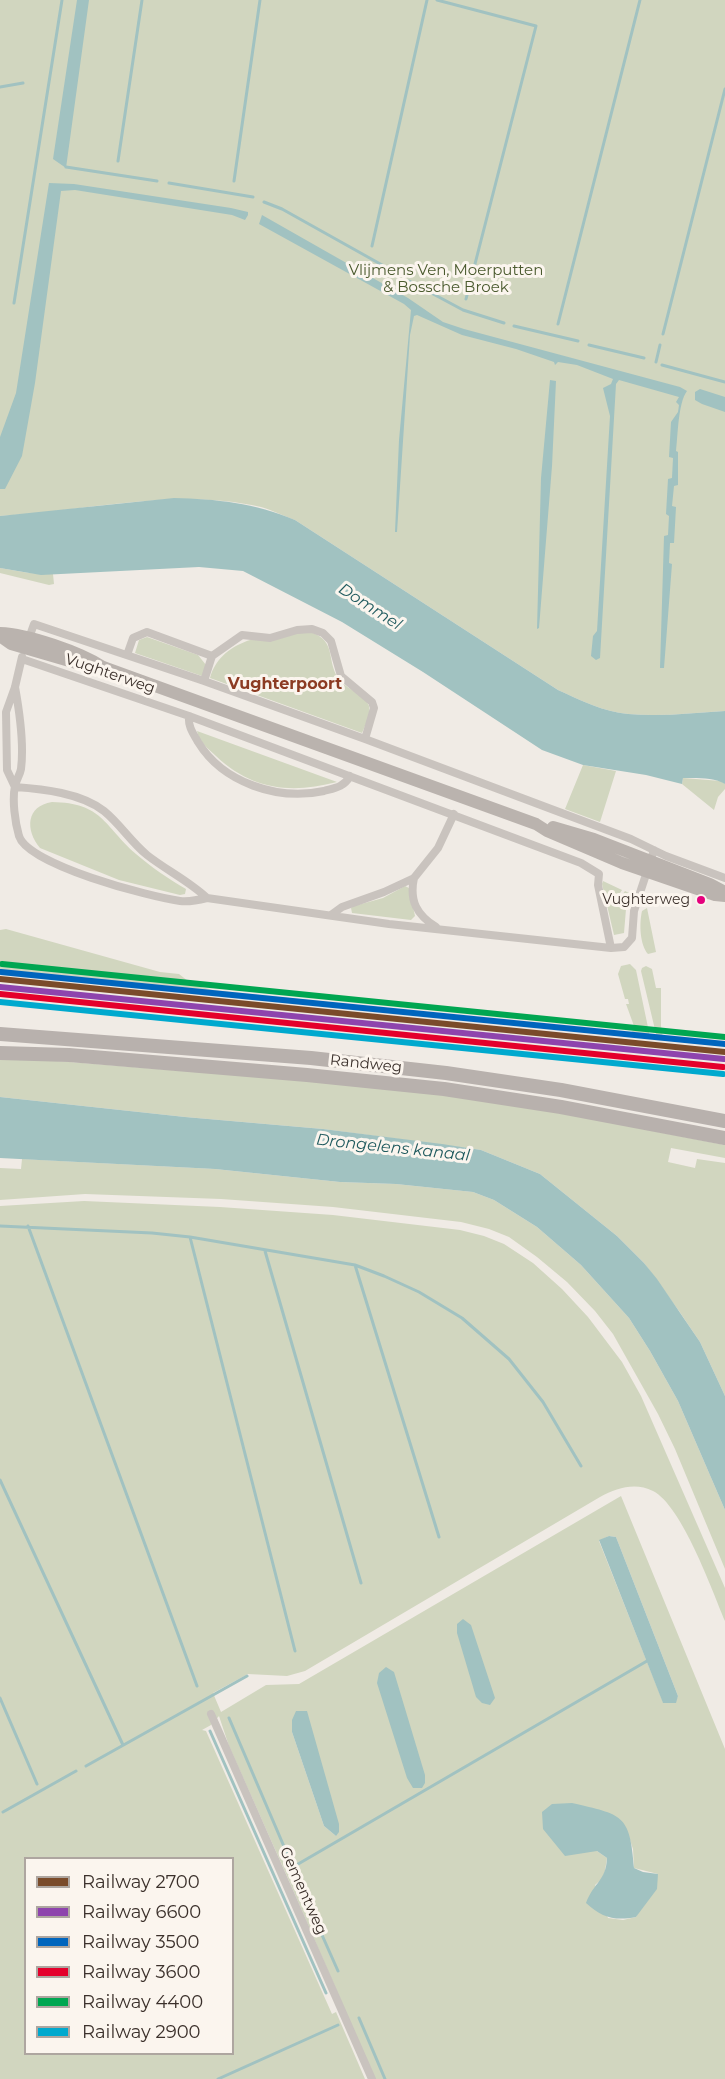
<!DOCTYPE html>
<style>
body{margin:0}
#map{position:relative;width:725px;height:2079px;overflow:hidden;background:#f0ebe5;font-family:Montserrat,sans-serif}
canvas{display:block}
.legend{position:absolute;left:24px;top:1857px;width:210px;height:198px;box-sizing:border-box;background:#fbf5ee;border:2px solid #aea6a0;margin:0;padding:8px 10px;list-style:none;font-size:18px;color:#3b302b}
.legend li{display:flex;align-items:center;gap:12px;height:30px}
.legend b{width:30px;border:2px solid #aea6a0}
</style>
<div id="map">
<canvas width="725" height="2079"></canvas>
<ul class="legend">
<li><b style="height:8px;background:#7a4b2a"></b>Railway 2700</li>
<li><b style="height:8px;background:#8e44ad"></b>Railway 6600</li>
<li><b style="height:8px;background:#0065bd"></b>Railway 3500</li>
<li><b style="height:8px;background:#e4002b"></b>Railway 3600</li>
<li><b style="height:8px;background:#00a651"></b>Railway 4400</li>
<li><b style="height:8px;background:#00a9ce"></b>Railway 2900</li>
</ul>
</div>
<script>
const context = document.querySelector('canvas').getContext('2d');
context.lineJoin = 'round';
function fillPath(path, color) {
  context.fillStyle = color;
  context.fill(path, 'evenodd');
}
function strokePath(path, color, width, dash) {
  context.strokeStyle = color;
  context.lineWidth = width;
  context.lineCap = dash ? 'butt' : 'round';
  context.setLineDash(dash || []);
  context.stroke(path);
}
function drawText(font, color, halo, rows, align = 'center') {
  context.font = font + ' Montserrat,sans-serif';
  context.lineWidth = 6;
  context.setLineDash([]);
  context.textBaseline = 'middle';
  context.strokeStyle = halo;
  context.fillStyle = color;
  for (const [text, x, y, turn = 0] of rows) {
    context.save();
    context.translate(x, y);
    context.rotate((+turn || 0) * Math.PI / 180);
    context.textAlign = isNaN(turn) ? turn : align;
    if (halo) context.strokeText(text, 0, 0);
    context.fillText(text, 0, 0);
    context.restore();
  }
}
fillPath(new Path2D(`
 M 0,0 L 725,0 L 725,711 C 693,713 660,717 628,714 C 604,712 580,700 558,690 L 295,520 C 284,516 272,510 261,507 C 175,487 87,511 0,516 Z
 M 0,568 L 29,573 L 53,574 L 54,584 L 49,585 L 0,573 Z
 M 311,632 C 337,642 326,659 338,678 C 346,690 365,693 369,706 C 371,714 365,726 362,733 L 210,678 C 222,636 274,633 311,632 Z
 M 147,637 L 198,655 L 206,665 L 202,676 L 135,653 L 139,640 Z
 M 197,731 L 337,782 C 291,794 252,790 216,756 C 208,749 199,741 197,731 Z
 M 583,765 L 616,771 L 600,822 L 565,809 Z
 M 683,778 L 721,781 L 725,784 L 725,789 L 718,797 L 714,810 L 682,784 Z
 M 52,802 C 103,803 103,825 136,854 C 151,867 169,879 186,889 L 185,894 L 180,895 L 119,880 L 40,848 C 25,830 26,806 52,802 Z
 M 603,881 L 622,890 L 620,893 L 622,895 L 625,891 L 631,894 L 626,909 L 624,933 L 614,935 L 602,884 Z
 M 405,886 L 409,888 L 415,916 L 411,920 L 352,913 L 351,908 L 354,906 L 383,898 Z
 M 647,908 L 656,952 L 648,954 C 640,945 639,924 642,911 Z
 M 6,929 L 160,972 L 179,974 L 193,985 L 213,990 L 630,1033 L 635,1029 L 634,1026 L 626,1004 L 629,1004 L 628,999 L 625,999 L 618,974 L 621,966 L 630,964 L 636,970 L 650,1037 L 0,971 L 0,930 Z
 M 646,966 L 652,969 L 656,988 L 661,988 L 661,1026 L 663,1038 L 657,1038 L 641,971 L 642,968 Z
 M 0,1059 L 32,1059 C 174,1071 316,1079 457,1097 C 547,1108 636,1128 725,1145 L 725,1158 L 671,1148 L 668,1162 L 695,1168 L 697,1159 L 725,1163 L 725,1396 L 700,1342 L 679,1311 L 644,1263 L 617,1236 L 540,1174 L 481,1150 L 323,1129 L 185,1117 L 0,1097 Z
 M 22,1159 L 215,1169 L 340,1182 L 396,1184 L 473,1192 L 494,1200 L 537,1227 L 581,1265 L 629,1318 L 650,1351 L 678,1401 L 725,1510 L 725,1569 L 675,1449 L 658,1414 L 613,1334 L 595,1311 L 567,1282 L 537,1257 L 509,1237 L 489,1229 L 461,1222 L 333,1207 L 221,1199 L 85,1194 L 0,1200 L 0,1168 L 21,1169 Z
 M 84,1201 L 220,1207 L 333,1215 L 460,1230 L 484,1236 L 504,1244 L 533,1263 L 562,1289 L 588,1317 L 622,1362 L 641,1396 L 725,1588 L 725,1621 C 712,1590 682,1506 653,1491 C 635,1482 617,1488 600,1497 L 305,1671 L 287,1676 L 248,1674 L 213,1693 L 221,1712 L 266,1685 L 299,1684 L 621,1496 L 725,1749 L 725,2079 L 375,2079 L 286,1874 L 229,1746 L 219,1716 L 211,1725 L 202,1730 L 206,1731 L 332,2014 L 336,2012 L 365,2079 L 0,2079 L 0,1206 ZM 609,1536 L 616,1537 L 678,1696 L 675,1703 L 663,1702 L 599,1541 ZM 292,1720 L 336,1836 L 324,1826 L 292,1732 ZM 630,1840 L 633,1849 L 634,1868 L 658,1874 L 636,1917 L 623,1920 L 608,1918 L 595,1885 L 604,1877 L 607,1858 L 597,1851 ZM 26,1858 L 232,1858 L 232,2054 L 26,2054 Z`), '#d1d6bf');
fillPath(new Path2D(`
 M 77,0 L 89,0 L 66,168 L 53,159 Z
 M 49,183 L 74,184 L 231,208 L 248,212 L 248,215 L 245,220 L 232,215 L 75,190 L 61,191 L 35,383 L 24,445 L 22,456 L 5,489 L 0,489 L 0,437 L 16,393 Z
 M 262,215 L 408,298 L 443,322 L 464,329 L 680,387 L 687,391 C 678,403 678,435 676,451 L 678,452 L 678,485 L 674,486 L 672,506 L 676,507 L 674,543 L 670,543 L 669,563 L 672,564 L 664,668 L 660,668 L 664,536 L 668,535 L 669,516 L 666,514 L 668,479 L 672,478 L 673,458 L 669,457 L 671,422 L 678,412 L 679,405 L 676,402 L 679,397 L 619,380 L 616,384 L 600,658 L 596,660 L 591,656 L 593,636 L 597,631 L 610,416 L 603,388 L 611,384 L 613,379 L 577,365 L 558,362 L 555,365 L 554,362 L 516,349 L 462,335 L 417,315 L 414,316 L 410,335 L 397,532 L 395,532 L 399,440 L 411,310 L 404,304 L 259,224 Z
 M 550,380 L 556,381 L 552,466 L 539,628 L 537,629 L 541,478 Z
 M 700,389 L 725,397 L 725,412 L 702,404 L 695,400 L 695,392 Z
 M 174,498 C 216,499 255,503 295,520 L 558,690 C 580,700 604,712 628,714 C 660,717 693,713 725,711 L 725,784 C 714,777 696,778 683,778 L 682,784 L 646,775 L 583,765 L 542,750 L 423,672 L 342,622 L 243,571 L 199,567 L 41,575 L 0,568 L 0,516 Z
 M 0,1097 L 185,1117 L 323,1129 L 442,1144 L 481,1150 L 540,1174 L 617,1236 L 644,1263 L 657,1279 L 700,1342 L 725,1396 L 725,1510 L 678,1401 L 650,1351 L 629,1318 L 581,1265 L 537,1227 L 494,1200 L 473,1192 L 396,1184 L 340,1182 L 215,1169 L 0,1158 Z
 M 609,1536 L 616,1537 L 678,1696 L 676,1703 L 663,1703 L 599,1540 Z
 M 463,1619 L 471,1625 L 495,1698 L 490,1705 L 482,1703 L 476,1697 L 457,1633 L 457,1624 Z
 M 386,1667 L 394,1672 L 425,1775 L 425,1783 L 422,1788 L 413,1788 L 407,1778 L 377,1683 L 379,1673 Z
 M 296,1711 L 307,1711 L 339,1824 L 339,1832 L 336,1836 L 324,1826 L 292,1732 L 292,1720 Z
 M 572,1803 C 622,1815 630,1813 634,1868 L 643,1872 L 658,1874 L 657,1889 L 636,1917 C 615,1921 602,1918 586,1903 C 594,1882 606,1881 607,1858 L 597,1851 L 565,1856 L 543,1829 L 542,1812 L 552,1804 Z`), '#a1c2c1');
strokePath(new Path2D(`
 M 437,0 L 536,26 L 466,299
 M 0,87 L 23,83
 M 118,161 L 142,0
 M 66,167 L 157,181
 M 234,181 L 260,0
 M 169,183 L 253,197
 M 264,202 L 282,209 L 400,275
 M 372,246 L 427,0
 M 409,281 L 463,310 L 504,323
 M 14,303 L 62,0
 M 558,324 L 640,0
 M 514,326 L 578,341
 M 663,334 L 725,89
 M 589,345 L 644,358
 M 656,362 L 660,345
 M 662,365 L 725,382
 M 0,1226 L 152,1233 L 190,1237 L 355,1265 L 384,1276 L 419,1292 L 462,1318 L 509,1359 L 543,1402 L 581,1466
 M 28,1226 L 197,1686
 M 190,1237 L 295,1651
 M 265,1251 L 361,1583
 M 355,1265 L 439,1537
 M 0,1480 L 123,1745
 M 0,1698 L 37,1784
 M 229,1718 L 315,1919
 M 210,1731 L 326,1993
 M 86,1766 L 247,1676
 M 3,1812 L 76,1771
 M 293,1867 L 647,1661
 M 322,1935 L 338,1971
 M 359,2018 L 385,2079
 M 218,2079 L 338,2025`), '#a1c2c1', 3);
strokePath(new Path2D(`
 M 29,638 L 34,624 L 204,681 L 365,739 L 631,839 L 666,856 L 725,878
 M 127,655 L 133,638 L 147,632 L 212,656 L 242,635 L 270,638 L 297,630 L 312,629 L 323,633 L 331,641 L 341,676 L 372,702 L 374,708 L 365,739
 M 22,659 L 189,716 L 581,863 L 599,874 L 598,885 L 611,948
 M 204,681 L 212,656
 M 15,687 C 19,709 24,746 21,769 C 20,775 16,780 15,786 C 12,800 15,822 19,836 C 28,865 150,897 180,901 C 189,902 199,900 207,898 L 389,924 L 611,948 L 624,947 L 632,938 L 634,911 L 654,850
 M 189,716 C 188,727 193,733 198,742 C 223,783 278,801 324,791 C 335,788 344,787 350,776
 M 15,787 C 43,789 81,793 104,811 C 120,824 131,842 147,855 C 166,870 189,881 207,898
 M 15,787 L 7,770 L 6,712 L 15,687 L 22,657
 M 414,878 C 409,901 417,915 436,927
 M 331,915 L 342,907 L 384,892 L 414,878 L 438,848 L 454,814
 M 211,1714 L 372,2079`), '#c9c3be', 8);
strokePath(new Path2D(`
 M 0,633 C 28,634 80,652 103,667 L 536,824 L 547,831 L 622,863 L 715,895 L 725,896
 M 0,636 L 11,644 L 83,665
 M 553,827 L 594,839 L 710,884 L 725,892`), '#bab3ae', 12);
strokePath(new Path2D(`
 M 0,1034 L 311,1058 L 446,1073 L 561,1090 L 725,1121
 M 0,1053 L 69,1055 L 307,1075 L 444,1089 L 561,1107 L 725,1138`), '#b8b1ad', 14);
strokePath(new Path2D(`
 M 0,979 L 725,1052`), '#7a4b2a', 6);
strokePath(new Path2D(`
 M 0,987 L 724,1059`), '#8e44ad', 6);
strokePath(new Path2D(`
 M 1,972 L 725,1044`), '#0065bd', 6);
strokePath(new Path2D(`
 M 0,994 L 723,1067`), '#e4002b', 6);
strokePath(new Path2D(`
 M 2,964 L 725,1037`), '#00a651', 6);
strokePath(new Path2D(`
 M 0,1002 L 723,1074`), '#00a9ce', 6);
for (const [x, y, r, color] of [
 [701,900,5,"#e5007d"]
]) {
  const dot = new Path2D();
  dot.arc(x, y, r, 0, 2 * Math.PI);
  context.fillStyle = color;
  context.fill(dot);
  strokePath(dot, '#fbf5ee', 2);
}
drawText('14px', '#3b302b', '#fbf5ee', [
 ["Vughterweg",690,900]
], 'right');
drawText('15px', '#4a5a2e', '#fbf5ee', [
 ["Vlijmens Ven, Moerputten",446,271],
 ["& Bossche Broek",446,288]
]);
drawText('15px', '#3b302b', '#fbf5ee', [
 ["Vughterweg",110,674,19],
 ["Randweg",366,1064,6],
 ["Gementweg",303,1891,66]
]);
drawText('italic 16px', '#1f5a5e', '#fbf5ee', [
 ["Dommel",370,607,33],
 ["Drongelens kanaal",393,1148,6]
]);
drawText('bold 16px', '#8c3b22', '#fbf5ee', [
 ["Vughterpoort",285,684]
]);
</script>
